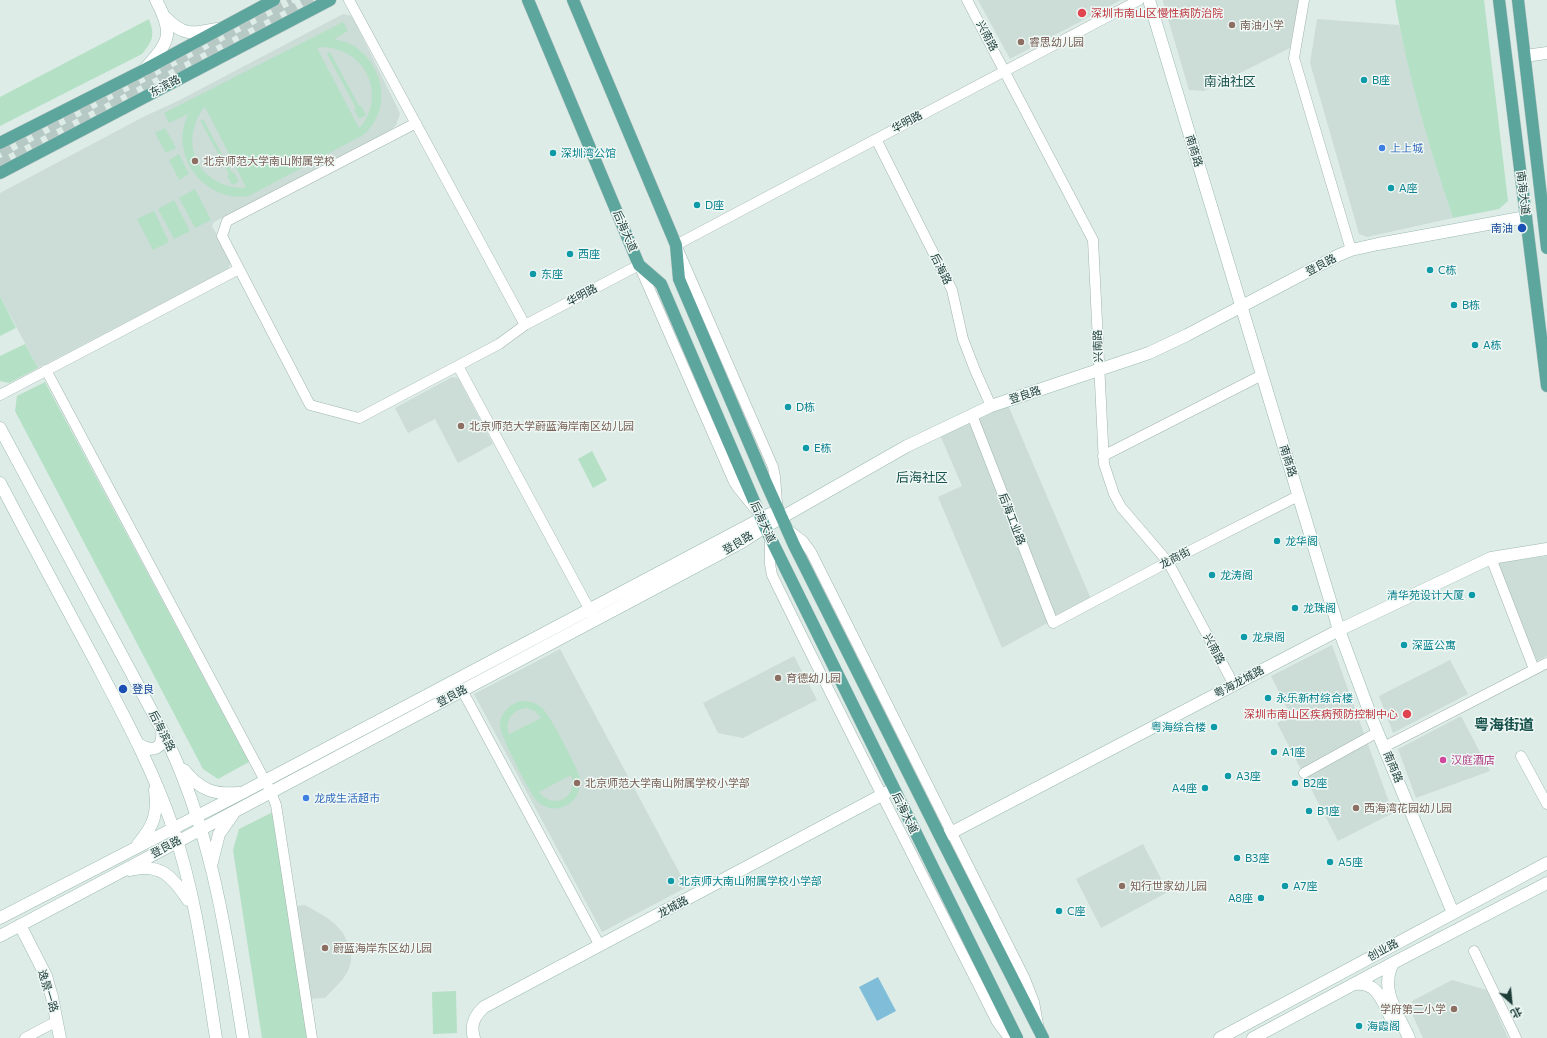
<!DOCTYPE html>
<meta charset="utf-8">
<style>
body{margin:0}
#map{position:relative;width:1547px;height:1038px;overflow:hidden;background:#deece7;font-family:Commissioner,"Noto Sans SC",sans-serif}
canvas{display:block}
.north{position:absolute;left:1491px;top:982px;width:40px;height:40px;-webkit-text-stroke:3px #eff8f5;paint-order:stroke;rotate:153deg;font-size:11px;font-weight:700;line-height:16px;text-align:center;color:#1d3d39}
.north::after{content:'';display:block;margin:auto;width:14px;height:18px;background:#1d3d39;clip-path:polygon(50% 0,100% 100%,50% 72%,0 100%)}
</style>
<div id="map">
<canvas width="1547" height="1038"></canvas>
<div class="north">北</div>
</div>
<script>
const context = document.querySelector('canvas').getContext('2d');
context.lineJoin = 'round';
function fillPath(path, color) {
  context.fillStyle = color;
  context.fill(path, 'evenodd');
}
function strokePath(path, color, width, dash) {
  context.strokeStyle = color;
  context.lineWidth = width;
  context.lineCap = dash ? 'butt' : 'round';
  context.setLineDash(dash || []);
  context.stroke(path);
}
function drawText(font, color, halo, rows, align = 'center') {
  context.font = font + ' Commissioner,"Noto Sans SC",sans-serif';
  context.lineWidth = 3;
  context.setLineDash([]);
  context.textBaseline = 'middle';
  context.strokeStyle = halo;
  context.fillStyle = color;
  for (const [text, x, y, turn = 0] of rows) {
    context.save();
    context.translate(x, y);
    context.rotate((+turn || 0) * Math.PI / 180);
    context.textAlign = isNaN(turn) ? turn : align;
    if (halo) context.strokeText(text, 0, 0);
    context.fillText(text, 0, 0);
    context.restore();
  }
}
fillPath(new Path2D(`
 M 978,0 L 1121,0 L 1010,59 Z
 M 1163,0 L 1299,0 L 1290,48 L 1204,91 L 1189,90 L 1163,2 Z
 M 343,14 L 352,16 L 398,109 L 400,114 L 396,125 L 391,130 L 214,222 L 212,226 L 231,262 L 228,269 L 38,368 L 0,296 L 0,193 L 145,116 L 178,101 Z
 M 1317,19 L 1399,25 L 1419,108 L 1433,156 L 1453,218 L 1367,237 L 1359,234 L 1310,63 Z
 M 452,377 L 458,378 L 493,444 L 458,463 L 435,419 L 408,433 L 395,408 Z
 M 1008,405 L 1091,599 L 1002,648 L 938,497 L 962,486 L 940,435 Z
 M 1547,556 L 1547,656 L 1537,661 L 1498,563 Z
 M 1332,645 L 1393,813 L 1338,841 L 1277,723 L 1291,716 L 1271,676 Z
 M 560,649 L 687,887 L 602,932 L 474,694 Z
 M 794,656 L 817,700 L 743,738 L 718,733 L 703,703 Z
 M 1450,660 L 1468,694 L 1393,733 L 1379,696 Z
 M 1461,716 L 1490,771 L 1416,798 L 1398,749 Z
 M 1143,844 L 1168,892 L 1101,928 L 1076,879 Z
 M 305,905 L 326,917 L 335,924 L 343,933 L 348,943 L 351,953 L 351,962 L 348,971 L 343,979 L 325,998 L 309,999 L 295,906 Z
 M 1452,980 L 1487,990 L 1508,1038 L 1423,1038 L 1413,1016 L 1412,1001 Z`), '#ccdcd7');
fillPath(new Path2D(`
 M 1395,0 L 1484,0 L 1508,201 L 1499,209 L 1453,218 C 1429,147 1407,74 1395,0 Z
 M 149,19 C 155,35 153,41 142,54 L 0,126 L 0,97 Z
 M 343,22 L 348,31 L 334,39 C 341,41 347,42 354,46 C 385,66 392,111 363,135 L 249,196 C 218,202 186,176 183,145 C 181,134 184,124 188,114 L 169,123 L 164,113 ZM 323,47 C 355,49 377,74 371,106 C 369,114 365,123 359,128 L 317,48 ZM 204,107 L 205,107 L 246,187 C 239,189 232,187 225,185 C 189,172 184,134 204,107 Z
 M 330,52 L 359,106 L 361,106 L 366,115 L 359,119 L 354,109 L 356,108 L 327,54 Z
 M 203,119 L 232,173 L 234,172 L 239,182 L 232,185 L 227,176 L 229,174 L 200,120 Z
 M 165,128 L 176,148 L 166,153 L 155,133 Z
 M 179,154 L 189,174 L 179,180 L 169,160 Z
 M 195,189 L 211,220 L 195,228 L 179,198 Z
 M 174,200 L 190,231 L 174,239 L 158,209 Z
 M 154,211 L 169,242 L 153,250 L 137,219 Z
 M 0,296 L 16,328 L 0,336 Z
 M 25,344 L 38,368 L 9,383 L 0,381 L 0,356 Z
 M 45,382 L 249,762 L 218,779 L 203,769 L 15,411 L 17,396 Z
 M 592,451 L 607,480 L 593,488 L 578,459 Z
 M 520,701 C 528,701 536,702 542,708 C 549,713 578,769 580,778 C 581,782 580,788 578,792 C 576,799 570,804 563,807 C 555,810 545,808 538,802 C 530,794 500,735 500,726 C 500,713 509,705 520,701 ZM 526,708 L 535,711 L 541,718 L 509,734 C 504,721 512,710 526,708 ZM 571,775 C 579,797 553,811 539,792 Z
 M 273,812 L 308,1038 L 262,1038 L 233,850 L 239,829 Z
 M 456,991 L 457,1033 L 433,1034 L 432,992 Z`), '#b4e0c6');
fillPath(new Path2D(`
 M 878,977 L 896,1011 L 877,1021 L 859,987 Z`), '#7fbdd8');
strokePath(new Path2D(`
 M 0,152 L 291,0
 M 0,165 L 313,0`), '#b7c9c4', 12, [12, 6]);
const street = new Path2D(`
 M 349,0 L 525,325
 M 967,0 L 1093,240 L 1104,464 L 1114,494 L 1121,507 L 1168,562 L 1234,685
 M 1304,0 L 1294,58 L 1351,250
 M 416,123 L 227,221 L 222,236 L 310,405 L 359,418 L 499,344 L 525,325 L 639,265 L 734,482 L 738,488 L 755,509
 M 876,139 L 952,290 L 963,339 L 975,370 L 991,406
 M 458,366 L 593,616
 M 46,370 L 271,792 L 276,805 L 279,824 L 312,1038
 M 0,395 L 239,269
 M 972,415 L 1053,623 L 1168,562 L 1298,496
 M 1103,456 L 1262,375
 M 777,503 L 775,477 L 773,467 L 676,245 L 1139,0
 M 786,528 L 803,541 L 811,552 L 1025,979 L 1034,1002 L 1038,1024
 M 770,537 L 770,564 L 772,575 C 845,725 922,873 997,1022 L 1009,1038
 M 1491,558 L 1534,669
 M 462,690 L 600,946
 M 1384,747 L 1547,663
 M 1521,756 L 1547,804
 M 1304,773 L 1378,732
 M 1474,951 L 1516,1038
 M 25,1038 L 57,1021`);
const secondary = new Path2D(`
 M 1149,0 L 1339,630 L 1372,719 L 1453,913
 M 165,17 C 183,36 192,34 216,29
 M 1525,56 L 1547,53
 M 144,70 C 169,41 175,36 156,0
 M 0,428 L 162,730 C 211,828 226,931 243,1038
 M 0,483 C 31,542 63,601 94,659 C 123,714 153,769 173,828 C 196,896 205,968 216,1038
 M 138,744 C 153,753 164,749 162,731
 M 184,770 C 200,790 214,795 239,793
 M 941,838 L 1339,630 L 1491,558 L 1547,549
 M 138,844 C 154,826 158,813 155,790
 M 212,862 L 219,834 L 233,814
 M 130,870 C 160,862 173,877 188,900
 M 0,918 L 242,793 L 770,514
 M 20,925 L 46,976 L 52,997 L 60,1038
 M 0,936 L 742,542 L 765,527 L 907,446 L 991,406 L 1149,353 L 1187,335 L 1339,255 L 1351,250 L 1378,244 L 1526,217
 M 1393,963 C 1379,990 1398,1013 1409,1038
 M 1355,984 C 1378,982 1382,1001 1391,1018
 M 474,1038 C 470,1025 474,1016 484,1007 L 893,789
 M 1220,1038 L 1547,863
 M 1253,1038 L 1393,963 L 1547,883`);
const primary = new Path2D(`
 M 528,0 L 639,265 L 661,284 L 765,527 L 1017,1038
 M 573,0 L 676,245 L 679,279 L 764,478 L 794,545 L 941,838 L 1043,1038
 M 1499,0 L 1547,386
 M 1518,0 L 1547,248
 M 0,143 L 144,70 L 274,0
 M 0,173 L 330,0`);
strokePath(street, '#a0b4af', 11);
strokePath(secondary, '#9bb9b2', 13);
strokePath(primary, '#c0c9c8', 13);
strokePath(street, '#fff', 10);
strokePath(secondary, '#fff', 12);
strokePath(primary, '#5da69e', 12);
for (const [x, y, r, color] of [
 [1082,13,5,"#e0444e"],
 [1232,25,4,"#8d6e63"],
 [1021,42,4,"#8d6e63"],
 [1364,80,4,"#0f9aa8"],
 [1382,148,4,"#3f7fe0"],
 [553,153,4,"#0f9aa8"],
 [195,161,4,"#8d6e63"],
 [1391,188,4,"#0f9aa8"],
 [697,205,4,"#0f9aa8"],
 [1522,228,5,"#1a4fb4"],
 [570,254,4,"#0f9aa8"],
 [1430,270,4,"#0f9aa8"],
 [533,274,4,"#0f9aa8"],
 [1454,305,4,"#0f9aa8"],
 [1475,345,4,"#0f9aa8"],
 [788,407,4,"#0f9aa8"],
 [461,426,4,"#8d6e63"],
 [806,448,4,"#0f9aa8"],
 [1277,541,4,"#0f9aa8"],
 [1212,575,4,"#0f9aa8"],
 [1472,595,4,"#0f9aa8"],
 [1295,608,4,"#0f9aa8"],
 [1244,637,4,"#0f9aa8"],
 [1404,645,4,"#0f9aa8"],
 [778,678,4,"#8d6e63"],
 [123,689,5,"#1a4fb4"],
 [1268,698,4,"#0f9aa8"],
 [1407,714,5,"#e0444e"],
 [1214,727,4,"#0f9aa8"],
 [1274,752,4,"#0f9aa8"],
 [1443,760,4,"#d1479c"],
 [1228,776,4,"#0f9aa8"],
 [577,783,4,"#8d6e63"],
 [1295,783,4,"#0f9aa8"],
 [1205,788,4,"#0f9aa8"],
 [306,798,4,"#3f7fe0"],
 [1356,808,4,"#8d6e63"],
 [1309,811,4,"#0f9aa8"],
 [1237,858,4,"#0f9aa8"],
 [1330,862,4,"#0f9aa8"],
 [671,881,4,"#0f9aa8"],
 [1122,886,4,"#8d6e63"],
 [1285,886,4,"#0f9aa8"],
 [1261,898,4,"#0f9aa8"],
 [1059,911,4,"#0f9aa8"],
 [325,948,4,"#8d6e63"],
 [1454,1009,4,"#8d6e63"],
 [1359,1026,4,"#0f9aa8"]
]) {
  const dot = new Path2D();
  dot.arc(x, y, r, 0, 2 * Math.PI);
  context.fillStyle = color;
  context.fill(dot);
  strokePath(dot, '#eff8f5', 1.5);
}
drawText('11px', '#be3a42', '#eff8f5', [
 ["深圳市南山区慢性病防治院",1091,13],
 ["深圳市南山区疾病预防控制中心",1398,714,"right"]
], 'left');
drawText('11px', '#785e54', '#eff8f5', [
 ["南油小学",1240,25],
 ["睿思幼儿园",1029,42],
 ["北京师范大学南山附属学校",203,161],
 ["北京师范大学蔚蓝海岸南区幼儿园",469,426],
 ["育德幼儿园",786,678],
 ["北京师范大学南山附属学校小学部",585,783],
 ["西海湾花园幼儿园",1364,808],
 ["知行世家幼儿园",1130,886],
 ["蔚蓝海岸东区幼儿园",333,948],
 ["学府第二小学",1446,1009,"right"]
], 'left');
drawText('11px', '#1d3d39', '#eff8f5', [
 ["兴南路",987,36,62],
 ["东滨路",165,86,-28],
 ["华明路",907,122,-28],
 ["南商路",1194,151,73],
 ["南海大道",1523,193,83],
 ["后海大道",625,231,67],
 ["登良路",1321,265,-28],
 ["后海路",941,269,64],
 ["华明路",582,295,-28],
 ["兴南路",1098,346,-92],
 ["登良路",1025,395,-18],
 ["南商路",1288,461,73],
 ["后海工业路",1012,519,69],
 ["后海大道",763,522,65],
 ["登良路",738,543,-31],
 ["龙商街",1175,558,-27],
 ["兴南路",1214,649,62],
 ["粤海龙城路",1239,682,-28],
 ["登良路",452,696,-28],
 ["后海滨路",162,731,63],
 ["南商路",1393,767,67],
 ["后海大道",905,813,64],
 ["登良路",166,847,-28],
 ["龙城路",673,907,-28],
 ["创业路",1383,950,-28],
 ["逸景一路",48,991,73]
]);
drawText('11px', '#0d838f', '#eff8f5', [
 ["B座",1372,80],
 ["深圳湾公馆",561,153],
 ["A座",1399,188],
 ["D座",705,205],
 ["西座",578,254],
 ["C栋",1438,270],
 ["东座",541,274],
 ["B栋",1462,305],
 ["A栋",1483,345],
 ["D栋",796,407],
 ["E栋",814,448],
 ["龙华阁",1285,541],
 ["龙涛阁",1220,575],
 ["清华苑设计大厦",1464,595,"right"],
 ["龙珠阁",1303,608],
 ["龙泉阁",1252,637],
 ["深蓝公寓",1412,645],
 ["永乐新村综合楼",1276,698],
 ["粤海综合楼",1206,727,"right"],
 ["A1座",1282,752],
 ["A3座",1236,776],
 ["B2座",1303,783],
 ["A4座",1197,788,"right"],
 ["B1座",1317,811],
 ["B3座",1245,858],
 ["A5座",1338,862],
 ["北京师大南山附属学校小学部",679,881],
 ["A7座",1293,886],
 ["A8座",1253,898,"right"],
 ["C座",1067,911],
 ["海霞阁",1367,1026]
], 'left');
drawText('11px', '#366cbe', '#eff8f5', [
 ["上上城",1390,148],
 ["龙成生活超市",314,798]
], 'left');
drawText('11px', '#164399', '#eff8f5', [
 ["南油",1513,228],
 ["登良",132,689,"left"]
], 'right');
drawText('11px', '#b23c85', '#eff8f5', [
 ["汉庭酒店",1451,760]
], 'left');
drawText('13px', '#17514b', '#eff8f5', [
 ["南油社区",1230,82],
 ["后海社区",922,478]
]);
drawText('bold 15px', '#17514b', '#eff8f5', [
 ["粤海街道",1504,725]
]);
</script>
